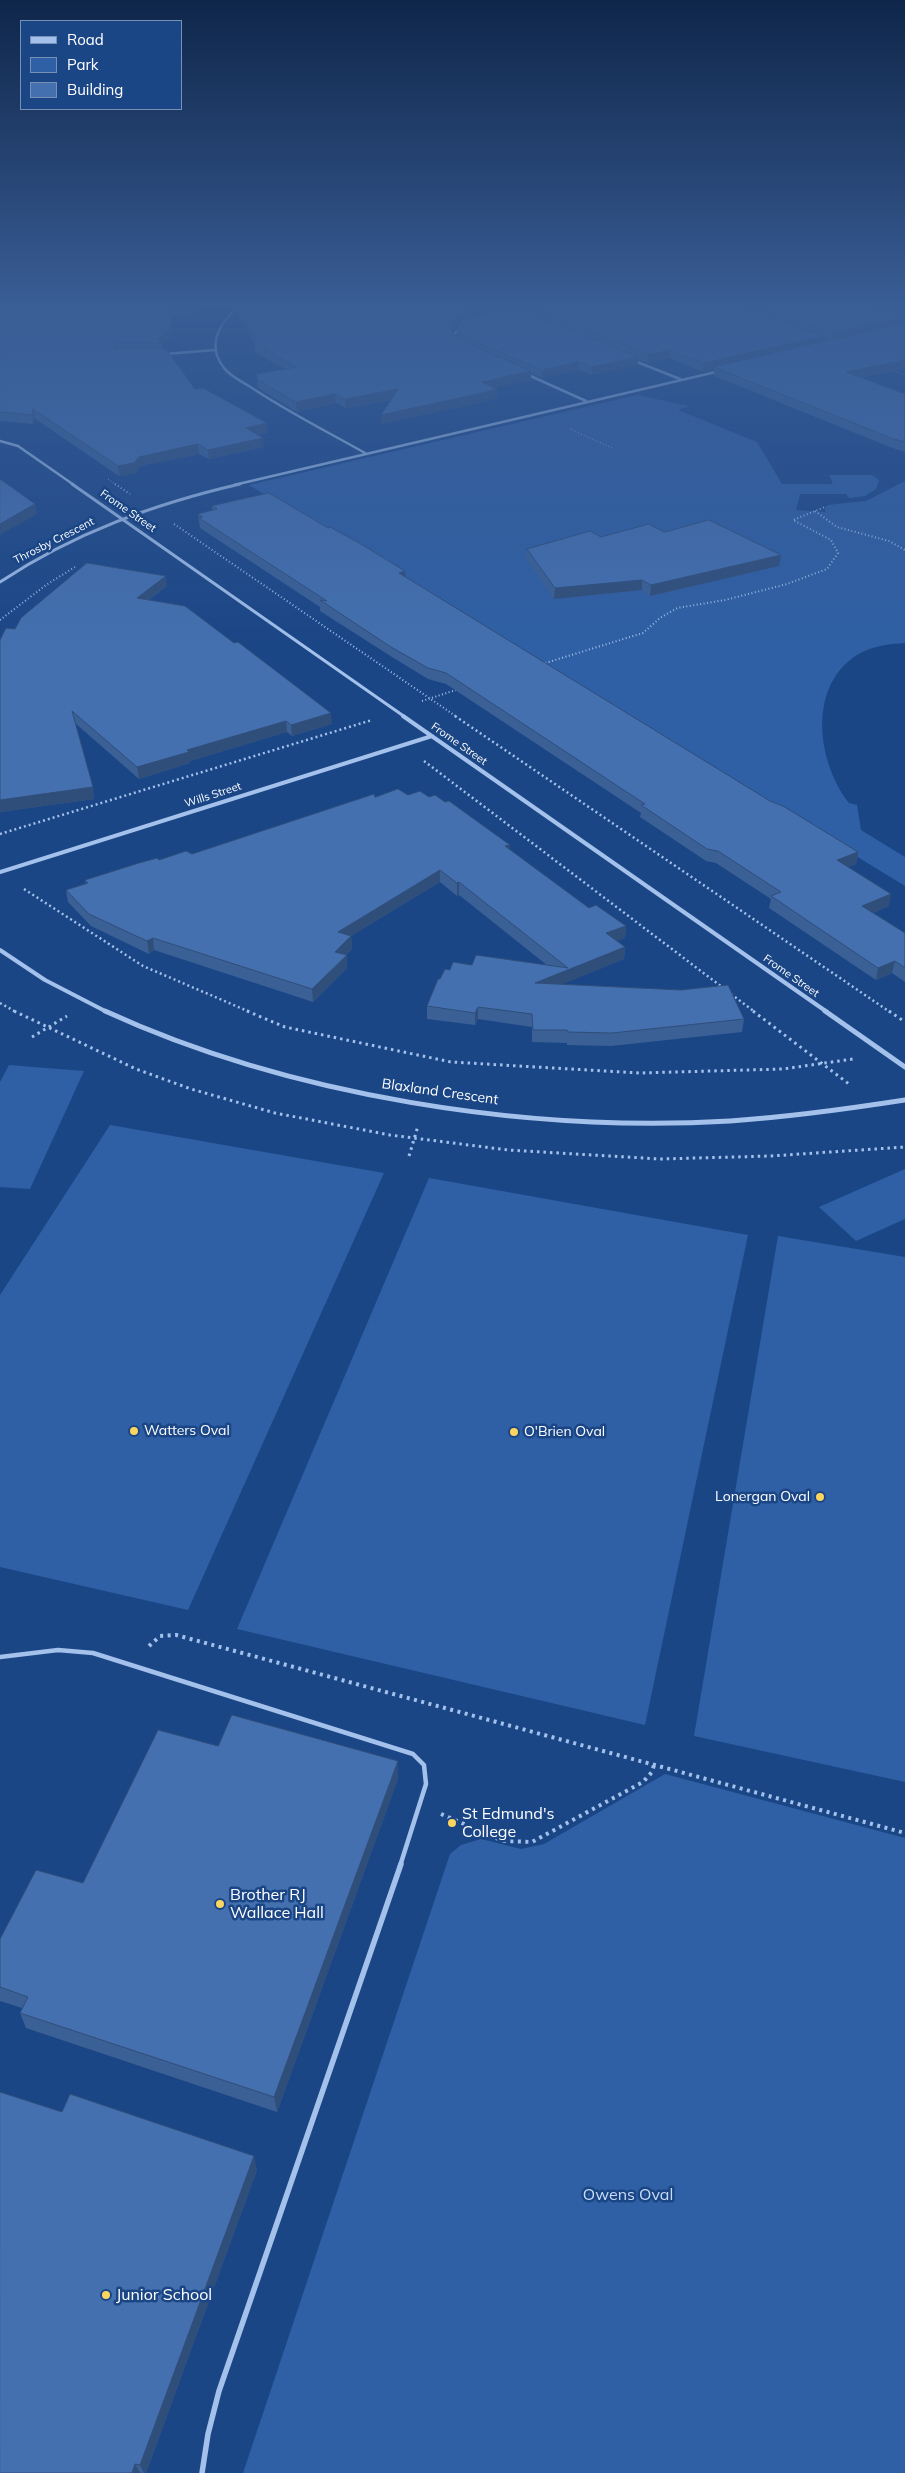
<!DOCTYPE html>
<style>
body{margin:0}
#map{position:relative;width:905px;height:2473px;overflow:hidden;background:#1b4686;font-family:Mulish,sans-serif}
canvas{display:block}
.legend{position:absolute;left:20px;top:20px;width:162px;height:90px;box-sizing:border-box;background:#1b4686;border:1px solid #7690b6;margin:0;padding:6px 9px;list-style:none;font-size:15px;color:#fff}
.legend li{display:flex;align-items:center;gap:10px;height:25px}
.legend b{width:25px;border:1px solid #7690b6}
</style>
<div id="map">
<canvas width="905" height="2473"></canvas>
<ul class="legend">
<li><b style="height:6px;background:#a3c1eb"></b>Road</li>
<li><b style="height:14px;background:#2f5fa4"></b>Park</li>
<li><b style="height:14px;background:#4470af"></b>Building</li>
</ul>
</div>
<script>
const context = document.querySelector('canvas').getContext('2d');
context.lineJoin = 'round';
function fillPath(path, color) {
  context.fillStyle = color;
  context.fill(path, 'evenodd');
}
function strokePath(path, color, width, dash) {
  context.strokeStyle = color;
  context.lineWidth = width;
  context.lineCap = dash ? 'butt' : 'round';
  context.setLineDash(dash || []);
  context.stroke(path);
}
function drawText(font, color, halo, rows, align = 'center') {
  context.font = font + ' Mulish,sans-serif';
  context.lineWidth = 5;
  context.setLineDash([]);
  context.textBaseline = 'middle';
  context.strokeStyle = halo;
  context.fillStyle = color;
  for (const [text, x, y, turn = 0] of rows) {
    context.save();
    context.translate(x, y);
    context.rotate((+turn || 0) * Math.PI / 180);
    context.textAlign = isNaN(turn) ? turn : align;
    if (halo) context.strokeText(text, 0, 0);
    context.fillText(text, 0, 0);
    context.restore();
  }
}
fillPath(new Path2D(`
 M 637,395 L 689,406 L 678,410 L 757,442 L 782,484 L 833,484 L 829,475 L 872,475 L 879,480 L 876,489 L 865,496 L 849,498 L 846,494 L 800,494 L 796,510 L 825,512 L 825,507 L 828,505 L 866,501 L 905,481 L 905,643 C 889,644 871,646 857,655 C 807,687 817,762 849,803 L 857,805 L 861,830 L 905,857 L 905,886 L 249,485 Z
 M 9,1065 L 84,1071 L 30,1189 L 0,1187 L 0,1082 Z
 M 110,1125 L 384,1173 L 188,1610 L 0,1567 L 0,1295 Z
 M 905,1169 L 905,1219 L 856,1241 L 819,1207 Z
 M 429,1178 L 748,1235 L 645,1725 L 237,1629 Z
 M 778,1236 L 905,1257 L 905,1782 L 694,1736 Z
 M 665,1774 L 905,1838 L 905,2473 L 243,2473 L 450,1854 L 461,1845 L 481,1839 L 521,1849 L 544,1844 Z`), '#2f5fa4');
strokePath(new Path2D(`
 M 891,370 L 905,375
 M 570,429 L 612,448
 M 108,479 L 116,485`), '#a3c1eb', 1, [1, 2]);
strokePath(new Path2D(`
 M 115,484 L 130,494
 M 815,511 L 837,527 L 889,541 L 905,550
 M 174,524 L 457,717
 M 0,620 L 46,585 L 75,567
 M 542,664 L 643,633 L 660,618 L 677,608 L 725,600 L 787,584 L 827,569 L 838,553 L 831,540 L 793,520 L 825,507
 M 422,701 L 459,689`), '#a3c1eb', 2, [1, 2.5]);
strokePath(new Path2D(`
 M 455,716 L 890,1012
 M 424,761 L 722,987
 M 0,834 L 372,720
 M 24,889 L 143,966 L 250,1012
 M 731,994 L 755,1012
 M 0,1003 L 16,1012`), '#a3c1eb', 2.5, [2, 3]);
strokePath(new Path2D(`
 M 14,1011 L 136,1069 L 191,1089 L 275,1113 L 390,1135 L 508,1150 L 660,1159 L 771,1156 L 905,1147
 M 247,1011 L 285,1027 L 451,1062 L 639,1073 L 783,1069 L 853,1059
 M 753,1011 L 849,1084
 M 889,1011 L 905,1022
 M 32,1037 L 67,1016
 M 409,1156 L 418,1126`), '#a3c1eb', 3, [2.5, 4]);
strokePath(new Path2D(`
 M 149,1646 L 160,1636 L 176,1635 L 905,1833
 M 441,1814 L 503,1841 L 532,1842 L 643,1782 L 652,1772 L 654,1765`), '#a3c1eb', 4, [3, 4.5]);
strokePath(new Path2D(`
 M 0,1657 L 58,1650 L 93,1653 L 413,1754 L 424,1765 L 426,1784 L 400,1866`), '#a3c1eb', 4.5);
strokePath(new Path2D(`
 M 202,2473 L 208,2434 L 219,2391 L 401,1864`), '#a3c1eb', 5.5);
strokePath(new Path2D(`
 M 246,302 C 223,316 204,343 224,368 C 230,376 241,381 249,386 C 286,411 326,431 365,453
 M 455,340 L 455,333 L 462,325
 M 165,354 L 215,350
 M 632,360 L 680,379
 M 526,374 L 586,401
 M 0,441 L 18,446 L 74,485
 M 234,485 L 720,371`), '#a3c1eb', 2.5);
strokePath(new Path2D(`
 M 72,484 L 405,717
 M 0,582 C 74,533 154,504 240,484`), '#a3c1eb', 3);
strokePath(new Path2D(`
 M 403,716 L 827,1012
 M 0,872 L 432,736
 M 0,950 L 45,980 L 107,1012`), '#a3c1eb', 4);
strokePath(new Path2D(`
 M 105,1011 C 290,1096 526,1133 730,1121 C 789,1117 847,1109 905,1100
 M 825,1011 L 905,1067`), '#a3c1eb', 5);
fillPath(new Path2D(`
 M 0,302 L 235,302 L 235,306 L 232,308 L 202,305 L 189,318 L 173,317 L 171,336 L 162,345 L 162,349 L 195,389 L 267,433 L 257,435 L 264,447 L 209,459 L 199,454 L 140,466 L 136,473 L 119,476 L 34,418 L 33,424 L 0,421 Z
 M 240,302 L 863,302 L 905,316 L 905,369 L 860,378 L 905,394 L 905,452 L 890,447 L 714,376 L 714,370 L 703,372 L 669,358 L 648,363 L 638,359 L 637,365 L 592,375 L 579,370 L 541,378 L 531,373 L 531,380 L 495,388 L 497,398 L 487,401 L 381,424 L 381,415 L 391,400 L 346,408 L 336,403 L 297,412 L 258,388 L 257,374 L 285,369 L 255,352 L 255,343 L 236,313 L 236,305 ZM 525,307 L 525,312 L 516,309 ZM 459,325 L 457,329 L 457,337 L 452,332 L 453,328 ZM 822,338 L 829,341 L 822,342 Z
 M 865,302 L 905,302 L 905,315 Z
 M 212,506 L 328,528 L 405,571 L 405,577 L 770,801 L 858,852 L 856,864 L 848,867 L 889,906 L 873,913 L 905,933 L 905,982 L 892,973 L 876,980 L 769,908 L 771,899 L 716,863 L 706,861 L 640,817 L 641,813 L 446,684 L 428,679 L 392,657 L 320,611 L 320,607 L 200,528 L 198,514 L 212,511 Z
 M 664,532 L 781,555 L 779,566 L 650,596 L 642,590 L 554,599 L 526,559 L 527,549 L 601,537 Z
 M 167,586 L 149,600 L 332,724 L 292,736 L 287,732 L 190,761 L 190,763 L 139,779 L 75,723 L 93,787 L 94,799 L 0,812 L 0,640 L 15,629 Z
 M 408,795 L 429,797 L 445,802 L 510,845 L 510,850 L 589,908 L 626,926 L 625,938 L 617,941 L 625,947 L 624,959 L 562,984 L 744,1019 L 742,1032 L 611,1046 L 567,1045 L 567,1043 L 532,1042 L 532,1027 L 478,1019 L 475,1025 L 427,1019 L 427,1006 L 440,979 L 450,970 L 472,965 L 548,966 L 459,895 L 457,896 L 440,882 L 351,936 L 352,949 L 346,955 L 347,955 L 347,968 L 313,1002 L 154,950 L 149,954 L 91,926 L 68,902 L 66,890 L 86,884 L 85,880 L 159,860 L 192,854 L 375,797 Z
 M 218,1746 L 398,1779 L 277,2112 L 26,2028 L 20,2013 L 22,2008 L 0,2001 L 0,1939 L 83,1883 Z
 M 62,2112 L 257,2170 L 146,2473 L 0,2473 Z`), '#3a6096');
fillPath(new Path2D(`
 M 197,302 L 202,302 L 202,305 L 189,318 L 188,310 Z
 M 232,302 L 235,302 L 235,306 L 232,308 Z
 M 511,302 L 552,302 L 525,305 L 525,307 L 469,318 L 453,328 L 451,339 L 451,331 L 453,320 L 469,310 Z
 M 172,309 L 173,317 L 171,336 L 162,345 L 161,343 L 158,339 Z
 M 905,317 L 905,325 L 832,342 L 833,333 Z
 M 823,336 L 822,344 L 714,367 L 714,370 L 703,372 L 704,363 Z
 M 116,343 L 117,352 L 113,348 Z
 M 670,350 L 669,358 L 648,363 L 649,354 Z
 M 638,357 L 637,365 L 592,375 L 592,367 Z
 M 905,360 L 905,369 L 844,381 L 846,372 Z
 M 579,362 L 579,370 L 541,378 L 542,370 Z
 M 531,371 L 531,380 L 482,391 L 482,382 Z
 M 398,389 L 398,398 L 346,408 L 345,399 Z
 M 497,389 L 497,398 L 487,401 L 381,424 L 381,415 Z
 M 335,394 L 336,403 L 297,412 L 296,402 Z
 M 33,409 L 34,418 L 33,424 L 32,415 Z
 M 267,423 L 267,433 L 246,437 L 246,428 Z
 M 263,438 L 264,447 L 209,459 L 208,450 Z
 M 198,444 L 199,454 L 140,466 L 136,473 L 119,476 L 118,466 L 139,457 Z
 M 35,504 L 37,514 L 0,535 L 0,524 Z
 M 781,555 L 779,566 L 650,596 L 651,585 Z
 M 405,571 L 406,582 L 399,573 Z
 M 166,576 L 167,586 L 138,608 L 137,598 Z
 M 642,580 L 642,590 L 554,599 L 555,588 Z
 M 331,713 L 332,724 L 292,736 L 291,725 Z
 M 286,721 L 287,732 L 190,761 L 190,763 L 139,779 L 137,767 L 187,750 Z
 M 93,787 L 94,799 L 0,812 L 0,800 Z
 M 510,845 L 510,857 L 505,846 Z
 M 858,852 L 856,864 L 835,872 L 837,860 Z
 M 440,870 L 440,882 L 338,944 L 338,932 Z
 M 459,882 L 459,895 L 457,896 L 457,883 Z
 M 891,894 L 889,906 L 860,918 L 862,906 Z
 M 626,926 L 625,938 L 606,946 L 606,933 Z
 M 351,936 L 352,949 L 336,964 L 335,952 Z
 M 153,938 L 154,950 L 149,954 L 147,941 Z
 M 625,947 L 624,959 L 534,996 L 535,983 Z
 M 347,955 L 347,968 L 313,1002 L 312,989 Z
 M 895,961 L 892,973 L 876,980 L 878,968 Z
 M 478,1007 L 478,1019 L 475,1025 L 475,1013 Z
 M 398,1761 L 398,1779 L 277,2112 L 274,2097 Z
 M 254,2156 L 257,2170 L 146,2473 L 144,2473 L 140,2465 Z
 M 135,2464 L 140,2473 L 132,2473 Z`), '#304e7a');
const building = new Path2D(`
 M 0,302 L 197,302 L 188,310 L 172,309 L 170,328 L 158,339 L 161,343 L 116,343 L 113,348 L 116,349 L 166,349 L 195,389 L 203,388 L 267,423 L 246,428 L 263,438 L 208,450 L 198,444 L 139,457 L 134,463 L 118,466 L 33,409 L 32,415 L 0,412 Z
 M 240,302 L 511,302 L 469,310 L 453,320 L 451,331 L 460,340 L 531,371 L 482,382 L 497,389 L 487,392 L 381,415 L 398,389 L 345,399 L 335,394 L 296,402 L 257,379 L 257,374 L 296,367 L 255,343 L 256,338 L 236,305 Z
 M 543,302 L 727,302 L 823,336 L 704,363 L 670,350 L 649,354 L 525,305 Z
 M 743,302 L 863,302 L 905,316 L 905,317 L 833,333 Z
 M 890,302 L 905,302 L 905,307 Z
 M 514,308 L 638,357 L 592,367 L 579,362 L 542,370 L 464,336 L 457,329 L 459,323 L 471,316 Z
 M 905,323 L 905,360 L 846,372 L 905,394 L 905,442 L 891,438 L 714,367 Z
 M 0,479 L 35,504 L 0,524 Z
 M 269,493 L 328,528 L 330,527 L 361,544 L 405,571 L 399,573 L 770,801 L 783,806 L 858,852 L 837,860 L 891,894 L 862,906 L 905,933 L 905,968 L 895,961 L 878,968 L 771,896 L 781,892 L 718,851 L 707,849 L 641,805 L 645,804 L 446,673 L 428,668 L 391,647 L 320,600 L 327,601 L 199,518 L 203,517 L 198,514 L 217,509 L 212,506 Z
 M 709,520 L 781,555 L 651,585 L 642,580 L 555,588 L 527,549 L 590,531 L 601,537 L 649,524 L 664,532 Z
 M 87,563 L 166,576 L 137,598 L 185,606 L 234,643 L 238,642 L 331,713 L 291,725 L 286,721 L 187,750 L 189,752 L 137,767 L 72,711 L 93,787 L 0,800 L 0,640 L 6,628 L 15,629 L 21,618 Z
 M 398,789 L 408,795 L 420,791 L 429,797 L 435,795 L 445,802 L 449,801 L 510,845 L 505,846 L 589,908 L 596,905 L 626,926 L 606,933 L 625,947 L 535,983 L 681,990 L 728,985 L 744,1019 L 612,1033 L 568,1032 L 567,1030 L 533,1030 L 532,1014 L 478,1007 L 475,1013 L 427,1006 L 438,979 L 440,979 L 445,969 L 450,970 L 453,962 L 472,965 L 476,955 L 568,968 L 459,882 L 457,883 L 440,870 L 338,932 L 351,936 L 335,952 L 347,955 L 312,989 L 153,938 L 147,941 L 89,914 L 66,890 L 88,883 L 85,880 L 139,863 L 157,858 L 159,860 L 186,851 L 192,854 L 374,794 L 375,797 Z
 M 232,1715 L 398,1761 L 274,2097 L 20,2013 L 28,1997 L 0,1987 L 0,1939 L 36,1870 L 83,1883 L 158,1730 L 218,1746 Z
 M 0,2092 L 62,2112 L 70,2094 L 254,2156 L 140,2465 L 135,2464 L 132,2473 L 0,2473 Z`);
fillPath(building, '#4470af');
strokePath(building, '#304e7a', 1);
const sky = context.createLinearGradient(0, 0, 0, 648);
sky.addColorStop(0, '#0f264a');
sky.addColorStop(0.47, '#395d95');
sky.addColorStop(1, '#395d9500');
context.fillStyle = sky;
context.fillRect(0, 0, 905, 648);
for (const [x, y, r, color] of [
 [134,1431,5,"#fcd560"],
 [514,1432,5,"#fcd560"],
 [820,1497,5,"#fcd560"],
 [452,1823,5,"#fcd560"],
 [220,1904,5,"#fcd560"],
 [106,2295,5,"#fcd560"]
]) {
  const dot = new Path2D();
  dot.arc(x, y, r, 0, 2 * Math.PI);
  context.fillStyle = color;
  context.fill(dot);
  strokePath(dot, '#1b4686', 2);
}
drawText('11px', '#fff', '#1b4686', [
 ["Frome Street",128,511,35],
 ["Throsby Crescent",54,541,-27],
 ["Frome Street",459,744,35],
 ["Wills Street",213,795,-18],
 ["Frome Street",791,976,35]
]);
drawText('14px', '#fff', '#1b4686', [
 ["Blaxland Crescent",440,1092,8]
]);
drawText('14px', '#fff', '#1b4686', [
 ["Watters Oval",144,1431],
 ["O'Brien Oval",524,1432],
 ["Lonergan Oval",810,1497,"right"]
], 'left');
drawText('16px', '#fff', '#1b4686', [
 ["St Edmund's",462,1814],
 ["College",462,1832],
 ["Brother RJ",230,1895],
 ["Wallace Hall",230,1913],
 ["Junior School",116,2295]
], 'left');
drawText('16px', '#c8dcf8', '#1b4686', [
 ["Owens Oval",628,2195]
]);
</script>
